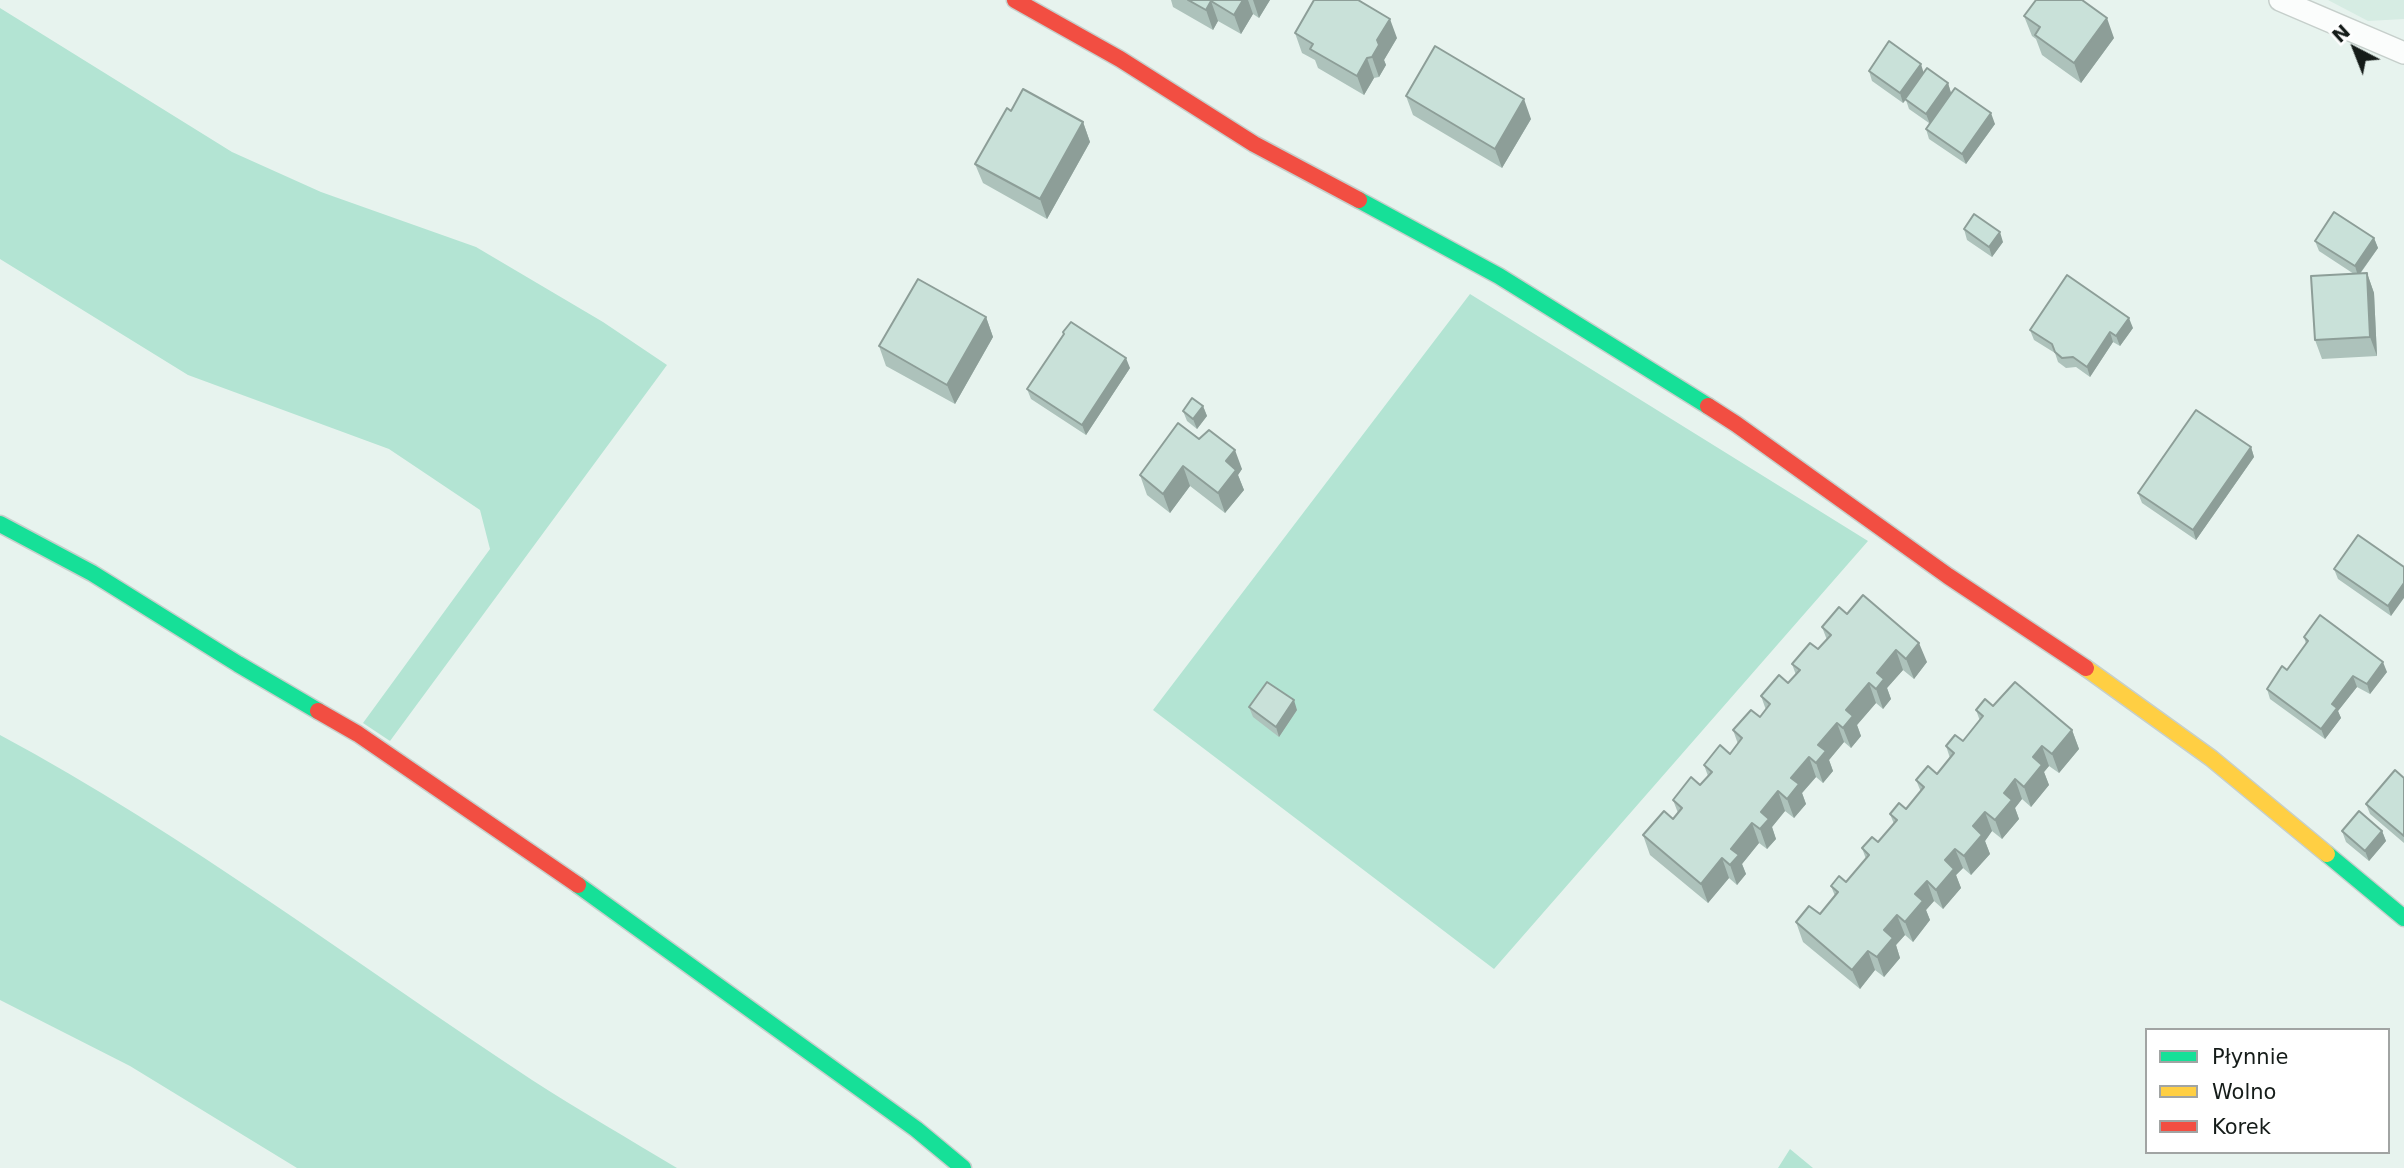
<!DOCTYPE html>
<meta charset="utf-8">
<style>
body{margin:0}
#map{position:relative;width:2404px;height:1168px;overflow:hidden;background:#e7f3ee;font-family:"DejaVu Sans",sans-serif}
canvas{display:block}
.legend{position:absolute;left:2145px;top:1028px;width:245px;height:126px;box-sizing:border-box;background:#fff;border:2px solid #a1a4a3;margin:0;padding:9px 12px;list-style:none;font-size:21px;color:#151c19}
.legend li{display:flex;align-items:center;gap:14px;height:35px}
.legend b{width:35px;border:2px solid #a1a4a3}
.north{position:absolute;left:2320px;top:14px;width:70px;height:70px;-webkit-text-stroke:5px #fff;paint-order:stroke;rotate:318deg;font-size:19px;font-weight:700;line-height:28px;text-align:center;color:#151c19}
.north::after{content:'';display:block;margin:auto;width:24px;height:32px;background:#151c19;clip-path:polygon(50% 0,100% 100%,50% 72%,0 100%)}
</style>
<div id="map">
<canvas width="2404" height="1168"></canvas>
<ul class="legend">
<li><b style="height:9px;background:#16e098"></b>Płynnie</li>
<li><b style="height:9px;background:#ffcf43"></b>Wolno</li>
<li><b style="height:9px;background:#f24e42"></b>Korek</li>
</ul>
<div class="north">N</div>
</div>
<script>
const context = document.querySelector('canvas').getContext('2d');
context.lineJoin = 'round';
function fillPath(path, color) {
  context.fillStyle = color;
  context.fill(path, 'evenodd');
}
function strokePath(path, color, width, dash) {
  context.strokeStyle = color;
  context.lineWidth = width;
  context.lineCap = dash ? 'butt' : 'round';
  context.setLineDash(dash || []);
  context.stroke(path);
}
fillPath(new Path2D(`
 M 2328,0 L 2404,0 L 2404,19 L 2368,21 Z`), '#d6ece3');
fillPath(new Path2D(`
 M 0,8 L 232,152 L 321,192 L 476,247 L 603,322 L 667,365 L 390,741 L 363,723 L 490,549 L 480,510 L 389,449 L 188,375 L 0,259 Z
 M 1470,294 L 1868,541 L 1494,969 L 1153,710 Z
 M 0,735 C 186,835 356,964 532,1080 C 580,1111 629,1139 677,1168 L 297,1168 L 130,1066 L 0,1000 Z
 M 1790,1149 L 1813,1168 L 1778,1168 Z`), '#b3e4d3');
const lane = new Path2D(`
 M 2280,0 L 2404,53`);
const fast = new Path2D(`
 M 1359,200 L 1499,276 L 1708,406
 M 0,524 L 92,573 L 238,664 L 318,711
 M 2327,854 L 2404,918
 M 578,885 L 916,1129 L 963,1168`);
const slow = new Path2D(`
 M 2086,668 L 2211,758 L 2327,854`);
const jam = new Path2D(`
 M 1015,0 L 1120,59 L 1254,144 L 1359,200
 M 1708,406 L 1736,424 L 1948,576 L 2086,668
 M 318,711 L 358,734 L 578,885`);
strokePath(lane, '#c6cfcb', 24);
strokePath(fast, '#c6cfcb', 19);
strokePath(slow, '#c6cfcb', 19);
strokePath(jam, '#c6cfcb', 19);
strokePath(lane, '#fbfdfc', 21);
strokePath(fast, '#16e098', 16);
strokePath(slow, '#ffcf43', 16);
strokePath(jam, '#f24e42', 16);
fillPath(new Path2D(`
 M 1171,0 L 1270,0 L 1259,18 L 1253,14 L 1241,34 L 1218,21 L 1213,30 L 1173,7 Z
 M 2024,16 L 2114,38 L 2081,83 L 2042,55 L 2036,39 L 2032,36 Z
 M 1295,33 L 1397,38 L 1384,60 L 1386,65 L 1379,77 L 1374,78 L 1364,95 L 1318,68 L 1315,60 L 1302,53 Z
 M 1869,71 L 1924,73 L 1948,83 L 1951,93 L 1995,124 L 1966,164 L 1929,139 L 1926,129 L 1929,123 L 1909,109 L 1906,100 L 1903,103 L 1872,81 Z
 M 1406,96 L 1531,119 L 1502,168 L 1413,115 Z
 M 1083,122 L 1090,142 L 1047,219 L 983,183 L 975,164 Z
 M 1964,229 L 2003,242 L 1992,257 L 1967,240 Z
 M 2374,238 L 2378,248 L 2360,274 L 2367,273 L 2374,293 L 2377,356 L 2322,359 L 2315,340 L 2354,274 L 2319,251 L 2315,241 Z
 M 986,317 L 993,337 L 955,404 L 886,366 L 879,346 Z
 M 2133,328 L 2120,346 L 2113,342 L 2090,377 L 2076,367 L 2066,368 L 2058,362 L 2055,353 L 2034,340 L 2030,330 Z
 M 1063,332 L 1130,368 L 1086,435 L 1031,399 L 1027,389 L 1064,335 Z
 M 1203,406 L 1207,416 L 1197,429 L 1187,421 L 1183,411 Z
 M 1178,423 L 1242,469 L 1238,475 L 1244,490 L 1225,513 L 1190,486 L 1170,513 L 1147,495 L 1140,475 Z
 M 2251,447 L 2254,457 L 2196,540 L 2142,503 L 2138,493 Z
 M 2404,567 L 2391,616 L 2338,579 L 2334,569 Z
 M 1847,614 L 1927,662 L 1914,679 L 1903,670 L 1887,688 L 1891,699 L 1883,709 L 1876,703 L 1857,725 L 1861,736 L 1851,748 L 1844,742 L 1829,760 L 1833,771 L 1823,783 L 1816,777 L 1802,793 L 1806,804 L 1794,818 L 1785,811 L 1772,827 L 1776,839 L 1767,849 L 1759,843 L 1742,864 L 1746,874 L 1737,885 L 1729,878 L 1708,903 L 1650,855 L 1643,835 L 1673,819 L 1678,813 L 1673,800 L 1700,785 L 1708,776 L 1704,765 L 1730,754 L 1738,744 L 1733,730 L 1760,717 L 1766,710 L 1761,696 L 1788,683 L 1796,675 L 1792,664 L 1818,649 L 1827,640 L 1822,627 Z
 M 2304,637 L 2387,672 L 2370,694 L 2357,687 L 2338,711 L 2341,718 L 2325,739 L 2270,699 L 2267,689 L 2287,670 L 2306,644 Z
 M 1993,706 L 2072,730 L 2079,749 L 2059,773 L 2049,766 L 2044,772 L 2049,785 L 2031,807 L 2022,799 L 2015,808 L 2019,819 L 2002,839 L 1992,831 L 1985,841 L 1990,854 L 1971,875 L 1963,868 L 1956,875 L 1961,888 L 1943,909 L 1934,901 L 1926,910 L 1930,920 L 1913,942 L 1905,935 L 1896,945 L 1900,958 L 1884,977 L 1875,970 L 1860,989 L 1803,942 L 1796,922 L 1820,914 L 1835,896 L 1831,886 L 1846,882 L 1866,859 L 1862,848 L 1878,842 L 1894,824 L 1890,814 L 1906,809 L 1921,792 L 1916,780 L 1937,774 L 1950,758 L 1946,746 L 1963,741 L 1980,721 L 1976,710 Z
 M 1249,707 L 1297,710 L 1279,737 L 1253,717 Z
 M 2404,778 L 2404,843 L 2370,814 L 2366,804 Z
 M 2342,831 L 2382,831 L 2386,841 L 2369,861 L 2346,842 Z`), '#adc2bb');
fillPath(new Path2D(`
 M 1243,0 L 1248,0 L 1253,14 L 1241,34 L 1234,15 Z
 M 1253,0 L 1270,0 L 1259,18 Z
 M 1211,1 L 1218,21 L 1213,30 L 1206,10 Z
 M 2107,18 L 2114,38 L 2081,83 L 2074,63 Z
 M 1390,19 L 1397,38 L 1384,60 L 1386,65 L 1379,77 L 1372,57 L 1377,40 Z
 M 1367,58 L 1374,78 L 1364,95 L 1357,76 Z
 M 1921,64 L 1924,74 L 1903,103 L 1900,93 Z
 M 1948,83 L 1951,93 L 1930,124 L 1926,114 Z
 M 1524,99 L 1531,119 L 1502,168 L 1495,149 Z
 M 1991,113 L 1995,124 L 1966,164 L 1962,154 Z
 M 1083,122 L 1090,142 L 1047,219 L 1040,199 Z
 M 2000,232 L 2003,242 L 1992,257 L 1989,247 Z
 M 2374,238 L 2378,248 L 2358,276 L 2355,266 Z
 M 2367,273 L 2374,293 L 2377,356 L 2370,337 Z
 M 986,317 L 993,337 L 955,404 L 947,385 Z
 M 2129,318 L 2133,328 L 2120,346 L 2116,336 Z
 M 2110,332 L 2113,342 L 2090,377 L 2087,367 Z
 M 1126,358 L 1130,368 L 1086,435 L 1082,425 Z
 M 1203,406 L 1207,416 L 1197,429 L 1193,419 Z
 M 2251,447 L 2254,457 L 2196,540 L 2193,530 Z
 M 1235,450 L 1242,469 L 1238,475 L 1244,490 L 1225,513 L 1218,493 L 1226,461 Z
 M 1183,466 L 1190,486 L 1170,513 L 1163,494 Z
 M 2404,583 L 2404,598 L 2391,616 L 2388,606 Z
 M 1919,643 L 1927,662 L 1914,679 L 1906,659 Z
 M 1896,650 L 1903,670 L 1887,688 L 1891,699 L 1883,709 L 1876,689 L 1877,673 Z
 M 2383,662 L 2387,672 L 2370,694 L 2367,684 Z
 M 2353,676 L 2357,687 L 2338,711 L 2341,718 L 2325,739 L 2321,729 L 2332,704 Z
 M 1869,683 L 1876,703 L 1857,725 L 1861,736 L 1851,748 L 1843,728 L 1846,710 Z
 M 1294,700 L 1297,710 L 1279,737 L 1276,727 Z
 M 1837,723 L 1844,742 L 1829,760 L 1833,771 L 1823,783 L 1816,763 L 1818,745 Z
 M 2072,730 L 2079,749 L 2059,773 L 2052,754 Z
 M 2042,746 L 2049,766 L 2044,772 L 2049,785 L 2031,807 L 2024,787 L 2033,757 Z
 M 1809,757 L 1816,777 L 1802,793 L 1806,804 L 1794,818 L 1787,799 L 1791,778 Z
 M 2015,779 L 2022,799 L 2015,808 L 2019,819 L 2002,839 L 1995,820 L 2004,793 Z
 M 1778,791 L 1785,811 L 1772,827 L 1776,839 L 1767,849 L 1760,829 L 1761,812 Z
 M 1985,812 L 1992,831 L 1985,841 L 1990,854 L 1971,875 L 1964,856 L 1973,826 Z
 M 1752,823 L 1759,843 L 1742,864 L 1746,874 L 1737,885 L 1730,865 L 1731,849 Z
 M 2382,831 L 2386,841 L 2369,861 L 2365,851 Z
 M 1955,849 L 1963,868 L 1956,875 L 1961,888 L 1943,909 L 1936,890 L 1945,860 Z
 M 1722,858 L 1729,878 L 1708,903 L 1701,884 Z
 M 1927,881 L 1934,901 L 1926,910 L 1930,920 L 1913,942 L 1905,922 L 1915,894 Z
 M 1897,915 L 1905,935 L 1896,945 L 1900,958 L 1884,977 L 1877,957 L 1884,930 Z
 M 1868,951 L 1875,970 L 1860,989 L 1852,970 Z`), '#8d9e98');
const building = new Path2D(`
 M 1188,0 L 1243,0 L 1234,15 L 1211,1 L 1206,10 Z
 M 1314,0 L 1358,0 L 1390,19 L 1377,40 L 1379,45 L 1372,57 L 1367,58 L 1357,76 L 1310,49 L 1313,44 L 1295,33 Z
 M 2036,0 L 2082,0 L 2107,18 L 2074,63 L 2035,35 L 2040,27 L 2024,16 Z
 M 1889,41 L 1921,64 L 1900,93 L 1869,71 Z
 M 1435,46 L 1524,99 L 1495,149 L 1406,96 Z
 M 1927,68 L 1948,83 L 1926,114 L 1905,99 Z
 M 1955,88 L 1991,113 L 1962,154 L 1926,129 Z
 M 1023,89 L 1083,122 L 1040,199 L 975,164 L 1007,108 L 1011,111 Z
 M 2334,212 L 2374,238 L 2355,266 L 2315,241 Z
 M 1974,214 L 2000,232 L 1989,247 L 1964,229 Z
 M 2367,273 L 2370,337 L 2315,340 L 2311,276 Z
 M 2067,275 L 2129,318 L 2116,336 L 2110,332 L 2087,367 L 2073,357 L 2062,358 L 2055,352 L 2052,344 L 2030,330 Z
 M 918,279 L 986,317 L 947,385 L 879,346 Z
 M 1071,322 L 1126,358 L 1082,425 L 1027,389 L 1064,334 L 1063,332 Z
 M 1192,398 L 1203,406 L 1193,419 L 1183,411 Z
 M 2196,410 L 2251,447 L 2193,530 L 2138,493 Z
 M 1178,423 L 1199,439 L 1209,430 L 1235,450 L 1226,461 L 1236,470 L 1218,493 L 1183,466 L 1163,494 L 1140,475 Z
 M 2358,535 L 2404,567 L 2404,583 L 2388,606 L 2334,569 Z
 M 1863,595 L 1919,643 L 1906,659 L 1896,650 L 1877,673 L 1884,679 L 1876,689 L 1869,683 L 1846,710 L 1853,716 L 1843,728 L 1837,723 L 1818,745 L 1826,751 L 1816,763 L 1809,757 L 1791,778 L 1799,784 L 1787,799 L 1778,791 L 1761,812 L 1769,819 L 1760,829 L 1752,823 L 1731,849 L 1739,855 L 1730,865 L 1722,858 L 1701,884 L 1643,835 L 1664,811 L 1673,819 L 1682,808 L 1673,800 L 1691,777 L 1700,785 L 1712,772 L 1704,765 L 1720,745 L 1730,754 L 1742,738 L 1733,730 L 1751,710 L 1760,717 L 1770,704 L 1761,696 L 1779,675 L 1788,683 L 1800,670 L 1792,664 L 1810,643 L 1818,649 L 1831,635 L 1822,627 L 1839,607 L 1847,614 Z
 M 2320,615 L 2383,662 L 2367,684 L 2353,676 L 2332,704 L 2337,708 L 2321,729 L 2267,689 L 2282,666 L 2287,670 L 2308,641 L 2304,637 Z
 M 1267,682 L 1294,700 L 1276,727 L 1249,707 Z
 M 2015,682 L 2072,730 L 2052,754 L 2042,746 L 2033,757 L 2042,765 L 2024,787 L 2015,779 L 2004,793 L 2012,800 L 1995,820 L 1985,812 L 1973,826 L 1982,835 L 1964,856 L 1955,849 L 1945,860 L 1954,869 L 1936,890 L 1927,881 L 1915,894 L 1923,901 L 1905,922 L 1897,915 L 1884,930 L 1893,938 L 1877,957 L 1868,951 L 1852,970 L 1796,922 L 1809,906 L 1820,914 L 1838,892 L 1831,886 L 1839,876 L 1846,882 L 1869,855 L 1862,848 L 1872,837 L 1878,842 L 1897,820 L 1890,814 L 1899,803 L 1906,809 L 1924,787 L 1916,780 L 1928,766 L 1937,774 L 1954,753 L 1946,746 L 1955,735 L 1963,741 L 1983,716 L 1976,710 L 1985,699 L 1993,706 Z
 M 2395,770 L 2404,778 L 2404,836 L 2366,804 Z
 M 2359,811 L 2382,831 L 2365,851 L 2342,831 Z`);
fillPath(building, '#c9e1d9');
strokePath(building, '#8d9e98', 2);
</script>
